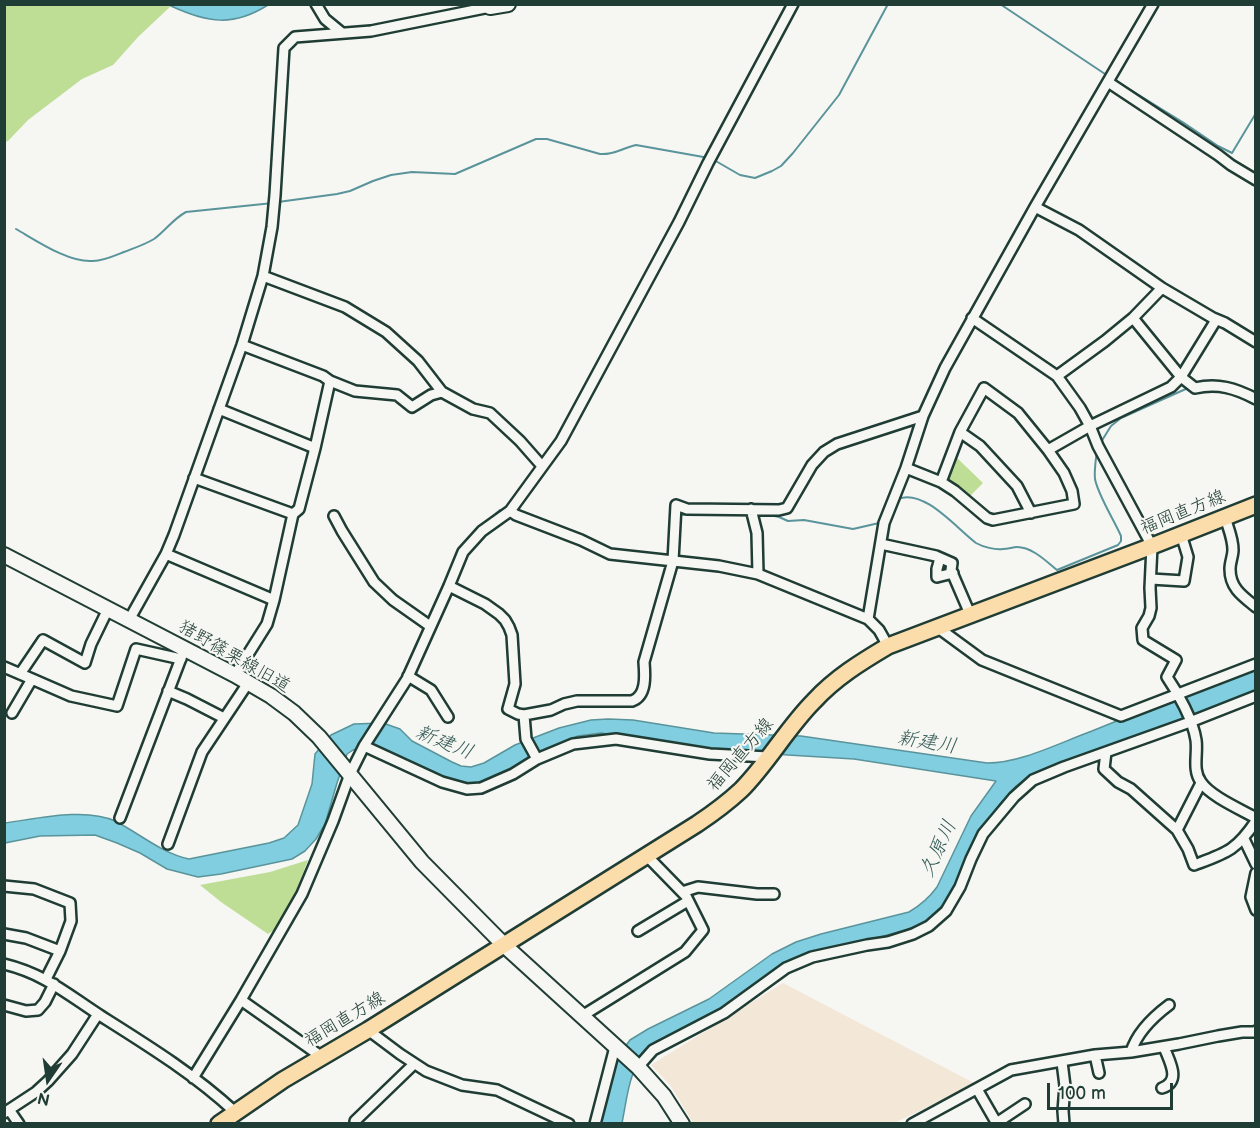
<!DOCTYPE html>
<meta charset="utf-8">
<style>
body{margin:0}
#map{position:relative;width:1260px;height:1128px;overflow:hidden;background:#f6f6f2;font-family:"Balsamiq Sans",sans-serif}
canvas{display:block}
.frame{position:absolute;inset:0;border:6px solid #1f3d34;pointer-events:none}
.north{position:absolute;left:18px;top:1050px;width:60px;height:60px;-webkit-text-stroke:4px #f6f6f2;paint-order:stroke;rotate:193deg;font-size:16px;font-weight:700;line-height:24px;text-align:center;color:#1f3d34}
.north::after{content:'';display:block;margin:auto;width:21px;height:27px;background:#1f3d34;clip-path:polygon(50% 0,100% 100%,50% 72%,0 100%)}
.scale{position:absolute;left:1047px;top:1083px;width:126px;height:27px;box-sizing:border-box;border:3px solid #1f3d34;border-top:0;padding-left:8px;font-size:18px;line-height:21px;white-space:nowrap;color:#1f3d34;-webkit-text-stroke:4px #f6f6f2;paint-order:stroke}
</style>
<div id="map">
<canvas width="1260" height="1128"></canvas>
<div class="frame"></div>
<div class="north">N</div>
<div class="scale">100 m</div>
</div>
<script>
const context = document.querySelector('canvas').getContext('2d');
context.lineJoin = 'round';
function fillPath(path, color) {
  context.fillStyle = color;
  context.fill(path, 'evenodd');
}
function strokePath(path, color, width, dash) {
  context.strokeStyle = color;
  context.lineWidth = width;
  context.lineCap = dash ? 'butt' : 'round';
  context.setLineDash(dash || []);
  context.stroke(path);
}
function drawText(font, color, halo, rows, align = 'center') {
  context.font = font + ' "Balsamiq Sans","Klee One",sans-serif';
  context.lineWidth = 4.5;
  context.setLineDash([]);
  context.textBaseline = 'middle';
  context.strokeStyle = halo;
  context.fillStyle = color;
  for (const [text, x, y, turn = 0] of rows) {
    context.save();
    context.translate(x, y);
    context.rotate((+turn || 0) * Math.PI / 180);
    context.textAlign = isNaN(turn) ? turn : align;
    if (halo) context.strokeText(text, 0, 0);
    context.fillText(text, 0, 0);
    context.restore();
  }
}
fillPath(new Path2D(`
 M 783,983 L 976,1084 L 894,1123 L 693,1123 L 670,1085 L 651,1065 Z`), '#f3e7d8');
fillPath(new Path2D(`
 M 4,5 L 172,5 L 138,37 L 113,65 L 82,79 L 28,120 L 8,141 L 5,142 Z
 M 955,456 L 983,483 L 969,497 L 946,478 Z
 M 308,860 L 295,894 L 274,930 L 268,934 L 221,902 L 200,885 L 270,872 Z`), '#bede96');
const water = new Path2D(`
 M 172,4 L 268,4 L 268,5 C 233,27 208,23 171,6 Z
 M 1255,667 L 1255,691 L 1031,776 L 1016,786 L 1000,804 L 980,832 L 950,897 L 927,922 L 906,930 L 789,961 L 727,1006 L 650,1047 C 628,1070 628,1094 622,1123 L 600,1123 L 616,1059 L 630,1040 L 648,1029 L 709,999 L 772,954 L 796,942 L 821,934 L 909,912 C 921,905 929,898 937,887 L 971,816 L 996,781 L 854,759 L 788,755 L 672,745 L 601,733 L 578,736 L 538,754 L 485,782 L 475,785 L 465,786 L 450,782 L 373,746 L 353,750 L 347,754 L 337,783 L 325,824 L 316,839 L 305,851 L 292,859 L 221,874 L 198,877 L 167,869 L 140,853 L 117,843 L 95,835 L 40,836 L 5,843 L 4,823 C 36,819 85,807 115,821 C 139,833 161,853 189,859 L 269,843 L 284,838 L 298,825 L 312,784 L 315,754 L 331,735 L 354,724 L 383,723 L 400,729 L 412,741 L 452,762 L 461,766 L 471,767 L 484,763 L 515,745 L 559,728 L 591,720 L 608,719 L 633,720 L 714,733 L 801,736 L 987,763 C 1021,763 1059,743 1092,731 C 1146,709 1201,688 1255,667 Z`);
fillPath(water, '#81cee0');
strokePath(water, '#5a949b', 1.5);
strokePath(new Path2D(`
 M 1000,4 L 1108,76
 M 1113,79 L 1184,123 L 1218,146 L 1232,153 L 1256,113
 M 714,160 L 740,175 L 755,178 L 772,171 L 781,166 L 793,153 L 839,95 L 888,4
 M 278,202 L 337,194 L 350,191 L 373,181 L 391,175 L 412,172 L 455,174 L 536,139 L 547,139 L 600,154 C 615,155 622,148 636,145 L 709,158
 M 16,229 C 37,241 69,263 93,261 C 103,261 114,256 124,252 C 134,248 144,245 154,239 C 165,231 173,219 186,212 L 273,203
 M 1210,382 L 1222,381 L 1245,389
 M 1101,442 L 1111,426 L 1121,418 L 1188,388
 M 898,499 C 924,488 957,529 976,543 C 983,547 995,550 1003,549 C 1008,549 1013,547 1017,547 C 1032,547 1046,561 1057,570 L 1118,545 L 1121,541 L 1121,536 C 1114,520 1098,495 1095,479 C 1094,470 1096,459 1097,450
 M 765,514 L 779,517 L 788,521 L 804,520 L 853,529 L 879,523 L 889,499
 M 678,515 L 717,514
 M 545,531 L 575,543 L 609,559 L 629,561
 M 476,533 L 476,531 L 500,510 L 505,512
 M 455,585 L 469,551
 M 440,617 L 453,590
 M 416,675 L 418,663`), '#5a949b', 2);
const street = new Path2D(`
 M 316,4 L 325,19 L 342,33
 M 1108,82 L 1218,155 L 1231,165 L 1256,180
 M 1035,207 L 1079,230 L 1162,288 L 1213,318 L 1225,323 L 1256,342
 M 263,276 L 345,307 L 386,332 L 418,361 L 442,392 L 473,409 L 490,413 L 520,441 L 542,466
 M 972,318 L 1057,376 L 1080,408 L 1090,426 L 1098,446 L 1152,546 L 1150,588 L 1151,608 L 1149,616 L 1142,628 L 1143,640 L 1176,660 L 1167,677 C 1178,693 1193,720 1196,740 C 1198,754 1192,770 1201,782 C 1210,796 1240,809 1256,818
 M 1133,318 L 1181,377 L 1195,388 C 1218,383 1235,388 1256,399
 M 242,345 L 323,376 L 330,381 L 355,391 L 397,395 L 412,407 L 431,395 L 442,392
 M 1057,376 L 1105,341 L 1133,318 L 1162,288
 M 219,409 L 315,448
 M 960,432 L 980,446 L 1017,486 L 1031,513
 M 1048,450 L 1090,426 L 1171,387 L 1181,377 L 1216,320
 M 906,468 L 941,482 L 955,491 L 987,518 L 993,520 L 1074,504 L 1072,491 L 1064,473 L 1048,450 L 1018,413 L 984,388 L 960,432 L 941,482
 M 194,478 L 293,514
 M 751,509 L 757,533 L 758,574
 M 510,511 L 516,515 L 581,540 L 610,554 L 719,566 L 758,574 L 868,619 L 879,630 L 888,646
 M 334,516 L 342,531 L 374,582 L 393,600 L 430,626
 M 1225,517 C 1228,528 1233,538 1233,550 C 1233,556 1230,562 1230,569 C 1230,588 1242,596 1256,607
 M 881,544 L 936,556 L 952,563 L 951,570 L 970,614
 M 166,554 L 274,600
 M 940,558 L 937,569 L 937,577 L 953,573
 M 1151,579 L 1184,581 L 1188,557 L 1181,534
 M 449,586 L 485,604 L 499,614 L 505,620 L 509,627 L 512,635 L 515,684 L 508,709 L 518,714 L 524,715 L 551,710 L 564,704 L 577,701 L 632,701 C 647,696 645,675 644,662 L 673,561 L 676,505 L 687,509 L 779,510 L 787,508 L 812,465 L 824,452 L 837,444 L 923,416
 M 868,619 L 884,523 L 906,468 L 923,416 L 945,368 L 1035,207 L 1153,4
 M 129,620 L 166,554 L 174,535 L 242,345 L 263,276 L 272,227 L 275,195 L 284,48 L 295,37 L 371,31 L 490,7 L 489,4
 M 937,627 L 982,660 L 1121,716 L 1256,664
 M 4,667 L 32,679 L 12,713
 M 20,674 L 43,640 L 85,663 L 91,644 L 108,609
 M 235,675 L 267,624 L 274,600 L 293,514 L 299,509 L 315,448 L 330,381
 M 408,676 L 431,690 L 448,717
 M 32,679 L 71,696 L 117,706 L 136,649 L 181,659
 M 168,691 L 187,699 L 224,718
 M 524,715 L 526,739 L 537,759
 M 364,746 L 442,782 L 467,789 L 481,788 L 513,774 L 537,759 L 573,744 L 616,739 L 710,754 L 768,757
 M 1106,752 L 1104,769 L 1118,782 L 1131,789 L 1177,830 L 1188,849 L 1194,865 C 1226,853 1236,851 1256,821
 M 120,818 L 183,653
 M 1177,830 L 1201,783
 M 1244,839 L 1256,864
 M 168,844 L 202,752 L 248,683
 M 1256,873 L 1251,897 L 1256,910
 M 4,886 L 34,889 L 70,903 L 71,921 L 60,951 L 46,979
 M 682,892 L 698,887 L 757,894 L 774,894
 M 638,931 L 688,901
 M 4,934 L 26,938 L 60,951
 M 4,964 C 45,974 67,994 101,1016 C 147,1045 194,1074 235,1112
 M 241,1000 L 322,1057
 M 4,1005 L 26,1011 L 38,1010 L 45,1002 L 54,984
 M 582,1016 L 685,952 L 703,930 L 686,896 L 647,856
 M 368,1030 L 400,1054 L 426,1071 L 462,1085 L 497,1090 L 569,1124
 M 1131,1052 C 1137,1032 1153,1017 1169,1005
 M 1095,1055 L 1099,1073
 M 1062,1062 L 1065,1086 L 1063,1111 L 1064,1124
 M 638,1067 L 653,1050 L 724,1013 L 786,968 L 812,957 L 867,945 L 888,942 L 913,934 L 929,926 L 946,911 L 960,887 L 971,859 L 983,834 L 1014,797 L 1033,780 L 1064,767 L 1190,722 L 1256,696
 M 193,1078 L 241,1000 L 302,894 L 333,821 L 350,774 L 364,746 L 407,679 L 449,586 L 463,552 L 482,531 L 510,511 L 561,441 L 679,222 L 708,163 L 793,4
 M 1162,1088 C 1182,1081 1169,1061 1164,1047
 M 977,1089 L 996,1122
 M 10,1111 L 19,1124
 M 4,1113 L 36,1092 L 48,1081 L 72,1054 L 98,1014
 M 355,1121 L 414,1064
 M 595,1124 L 615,1047
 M 912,1124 L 1011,1070 L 1095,1055 L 1131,1052 L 1179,1044 L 1218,1036 L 1242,1032 L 1254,1032 L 1256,1031
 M 995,1124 L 1025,1104`);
const secondary = new Path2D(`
 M 490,7 L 508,4
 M 4,555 L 235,675 L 271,696 L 294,713 L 319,737 L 422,862 L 504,945 L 638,1067 L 664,1096 L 682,1124`);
const primary = new Path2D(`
 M 219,1124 L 283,1080 L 368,1030 L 697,824 C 712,814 727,803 741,790 C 768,763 787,728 814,701 C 835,678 861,662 888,646 L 1152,546 L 1256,505`);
strokePath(street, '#1f3d34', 14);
strokePath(secondary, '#1f3d34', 18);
strokePath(primary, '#1f3d34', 20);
strokePath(street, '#f6f6f2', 9);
strokePath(secondary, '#f6f6f2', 14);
strokePath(primary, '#fbddab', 15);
drawText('18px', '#1f3d34', '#f6f6f2', [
 ["福岡直方線",1183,513,-22],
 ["猪野篠栗線旧道",234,657,30],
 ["福岡直方線",741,755,-49],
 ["福岡直方線",345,1020,-31]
]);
drawText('italic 20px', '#335a56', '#f6f6f2', [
 ["新建川",444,743,22],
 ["新建川",927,743,9],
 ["久原川",939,849,-65]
]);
</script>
